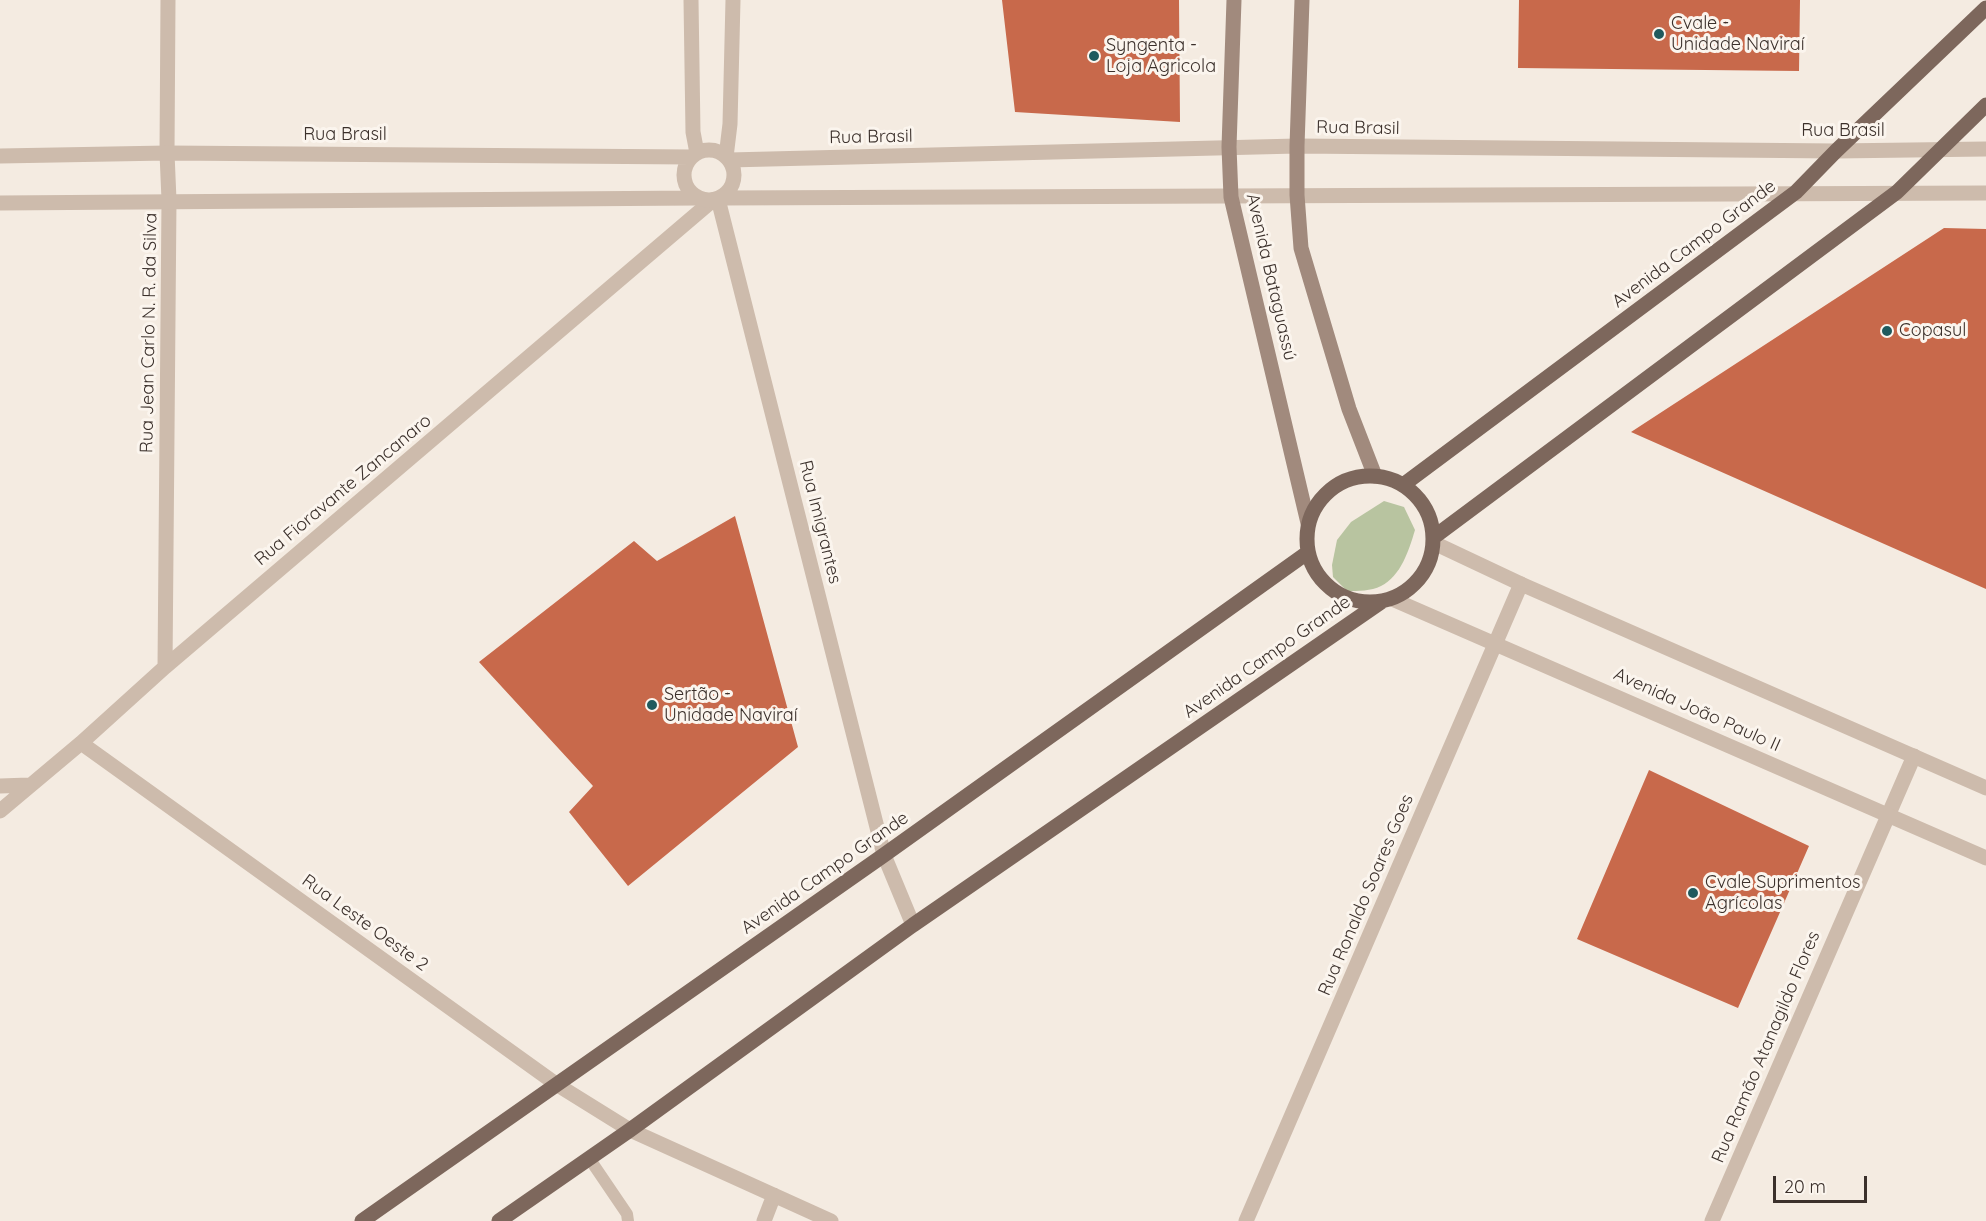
<!DOCTYPE html>
<meta charset="utf-8">
<style>
body{margin:0}
#map{position:relative;width:1986px;height:1221px;overflow:hidden;background:#f4ebe1;font-family:Quicksand,sans-serif}
canvas{display:block}
.scale{position:absolute;left:1773px;top:1176px;width:94px;height:27px;box-sizing:border-box;border:3px solid #3b302b;border-top:0;padding-left:8px;font-size:18px;line-height:21px;white-space:nowrap;color:#3b302b;-webkit-text-stroke:4px #fbf5ee;paint-order:stroke}
</style>
<div id="map">
<canvas width="1986" height="1221"></canvas>
<div class="scale">20 m</div>
</div>
<script>
const context = document.querySelector('canvas').getContext('2d');
context.lineJoin = 'round';
function fillPath(path, color) {
  context.fillStyle = color;
  context.fill(path, 'evenodd');
}
function strokePath(path, color, width, dash) {
  context.strokeStyle = color;
  context.lineWidth = width;
  context.lineCap = dash ? 'butt' : 'round';
  context.setLineDash(dash || []);
  context.stroke(path);
}
function drawText(font, color, halo, rows, align = 'center') {
  context.font = font + ' Quicksand,sans-serif';
  context.lineWidth = 6;
  context.setLineDash([]);
  context.textBaseline = 'middle';
  context.strokeStyle = halo;
  context.fillStyle = color;
  for (const [text, x, y, turn = 0] of rows) {
    context.save();
    context.translate(x, y);
    context.rotate((+turn || 0) * Math.PI / 180);
    context.textAlign = isNaN(turn) ? turn : align;
    if (halo) context.strokeText(text, 0, 0);
    context.fillText(text, 0, 0);
    context.restore();
  }
}
fillPath(new Path2D(`
 M 1384,501 L 1404,507 L 1415,530 C 1409,550 1401,576 1381,586 C 1371,591 1358,591 1347,591 L 1333,577 L 1332,565 L 1337,540 L 1351,522 Z`), '#b8c4a0');
fillPath(new Path2D(`
 M 1002,0 L 1179,0 L 1180,122 L 1015,112 Z
 M 1519,0 L 1800,0 L 1799,71 L 1518,68 Z
 M 1944,228 L 1986,229 L 1986,589 L 1631,432 Z
 M 735,516 L 798,747 L 628,886 L 569,812 L 593,786 L 479,662 L 634,541 L 657,561 Z
 M 1649,770 L 1809,846 L 1738,1008 L 1577,939 Z`), '#c8694b');
strokePath(new Path2D(`
 M 589,1158 L 627,1214 L 628,1221`), '#cdbbac', 12);
strokePath(new Path2D(`
 M 165,667 L 169,200 L 167,153 L 168,0
 M 81,743 L 556,1084 L 630,1130 L 831,1221
 M 0,786 L 29,785
 M 0,811 L 81,743 L 165,667 L 713,200
 M 764,1221 L 774,1195
 M 1246,1221 L 1521,584
 M 1712,1221 L 1914,756`), '#cdbbac', 15);
strokePath(new Path2D(`
 M 691,0 L 693,132 L 697,153
 M684 175a25 25 0 1 1 50 0a25 25 0 1 1-50 0Z
 M 0,156 L 167,153 L 691,157
 M 726,157 L 730,124 L 733,0
 M 729,160 L 1297,146 L 1836,151 L 1986,149
 M 721,198 L 1986,193
 M 718,199 L 884,855 L 913,925
 M 0,203 L 697,198
 M 1434,543 L 1521,584 L 1986,788
 M 1392,599 L 1986,858`), '#cdbbac', 15);
strokePath(new Path2D(`
 M 1234,0 L 1229,147 L 1231,197 L 1308,523
 M 1302,0 L 1297,146 L 1297,195 L 1301,248 L 1349,409 L 1375,476`), '#a18a7d', 15);
strokePath(new Path2D(`
 M1307 539a63 63 0 1 1 126 0a63 63 0 1 1-126 0Z
 M 1403,485 L 1796,192 L 1836,151 L 1986,8
 M 1434,537 L 1897,192 L 1986,105
 M 362,1221 L 884,855 L 1307,553
 M 499,1221 L 630,1130 L 913,925 L 1381,602`), '#7d675c', 15);
for (const [x, y, r, color] of [
 [1659,34,6,"#1f5a5e"],
 [1094,56,6,"#1f5a5e"],
 [1887,331,6,"#1f5a5e"],
 [652,705,6,"#1f5a5e"],
 [1693,893,6,"#1f5a5e"]
]) {
  const dot = new Path2D();
  dot.arc(x, y, r, 0, 2 * Math.PI);
  context.fillStyle = color;
  context.fill(dot);
  strokePath(dot, '#fbf5ee', 2);
}
drawText('18px', '#3b302b', '#fbf5ee', [
 ["Cvale -",1671,24],
 ["Unidade Naviraí",1671,45],
 ["Syngenta -",1106,46],
 ["Loja Agricola",1106,67],
 ["Copasul",1899,331],
 ["Sertão -",664,695],
 ["Unidade Naviraí",664,716],
 ["Cvale Suprimentos",1705,883],
 ["Agrícolas",1705,904]
], 'left');
drawText('18px', '#3b302b', '#fbf5ee', [
 ["Rua Brasil",1358,128,1],
 ["Rua Brasil",1843,131],
 ["Rua Brasil",345,135],
 ["Rua Brasil",871,137,-1],
 ["Avenida Campo Grande",1694,244,-37],
 ["Avenida Bataguassú",1271,277,77],
 ["Rua Jean Carlo N. R. da Silva",149,333,-89],
 ["Rua Fioravante Zancanaro",343,490,-40],
 ["Rua Imigrantes",820,522,76],
 ["Avenida Campo Grande",1267,657,-35],
 ["Avenida João Paulo II",1697,710,24],
 ["Avenida Campo Grande",825,873,-35],
 ["Rua Ronaldo Soares Goes",1366,895,-67],
 ["Rua Leste Oeste 2",365,923,36],
 ["Rua Ramão Atanagildo Flores",1766,1047,-67]
]);
</script>
